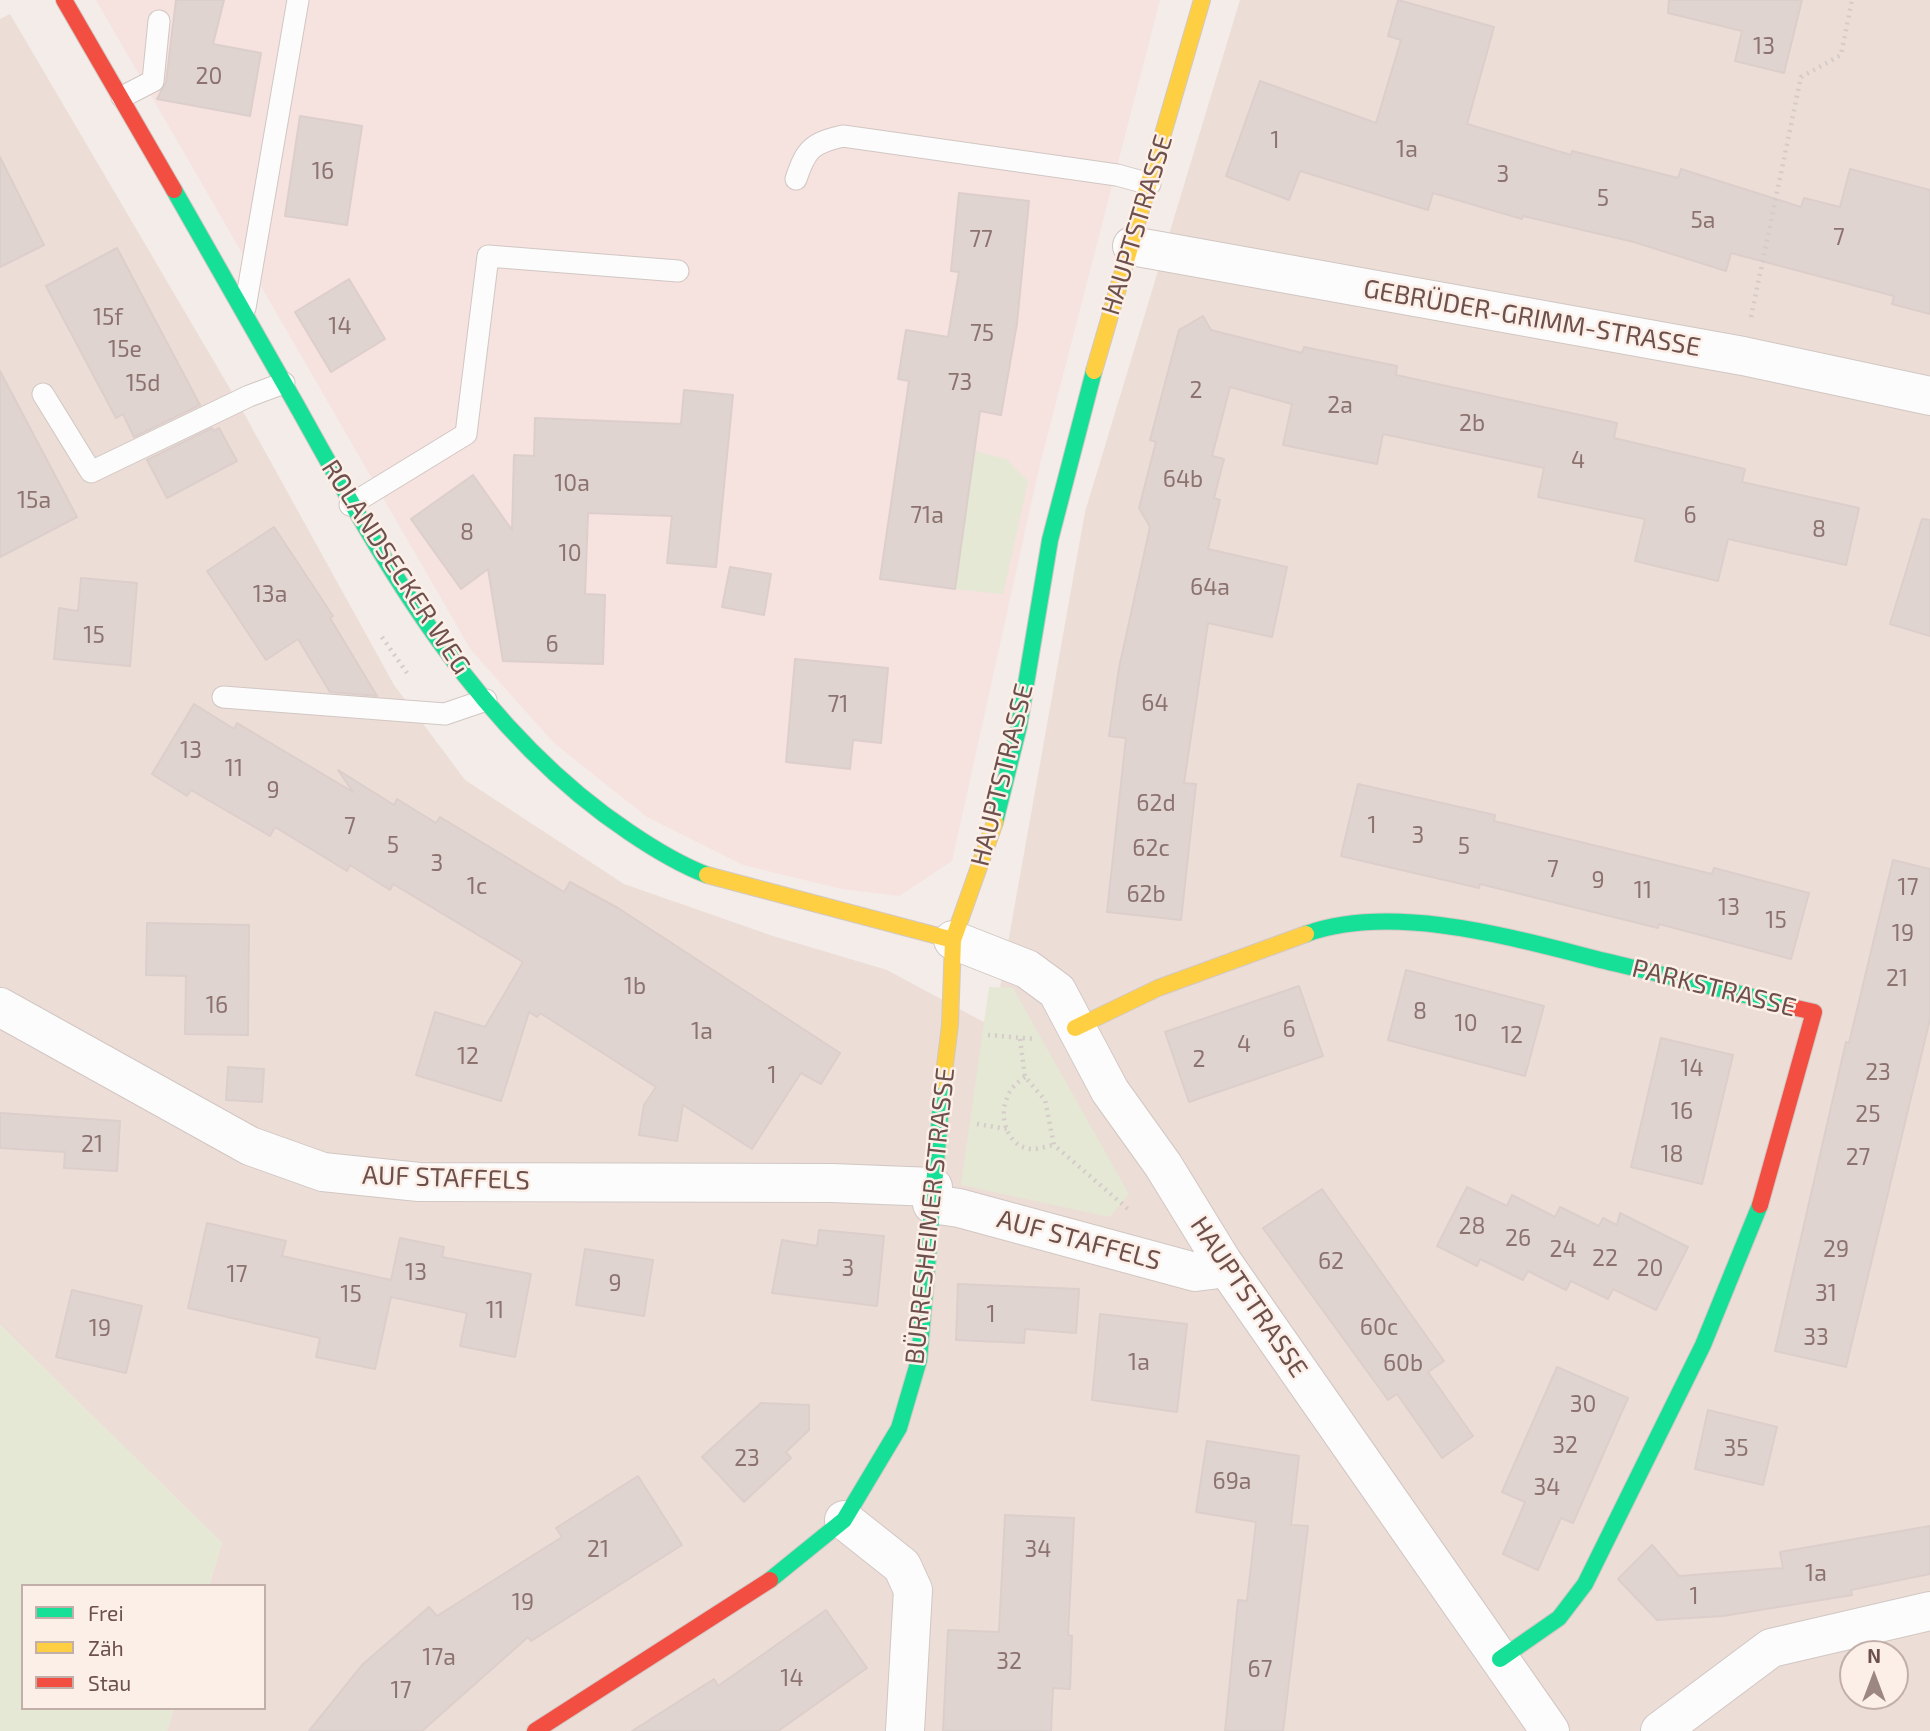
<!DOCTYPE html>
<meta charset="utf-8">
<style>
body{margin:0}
#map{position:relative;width:1930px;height:1731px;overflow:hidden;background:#f4ece8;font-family:"Exo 2",sans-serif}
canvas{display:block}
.legend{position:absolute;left:21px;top:1584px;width:245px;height:126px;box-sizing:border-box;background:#fcefe8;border:2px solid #c3afaa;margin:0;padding:9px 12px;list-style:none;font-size:21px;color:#6d504c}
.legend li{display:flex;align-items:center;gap:14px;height:35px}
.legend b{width:35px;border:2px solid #c3afaa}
.north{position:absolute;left:1839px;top:1640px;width:70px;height:70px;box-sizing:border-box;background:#fcefe8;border:2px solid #c3afaa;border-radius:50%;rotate:0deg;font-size:19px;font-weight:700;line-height:28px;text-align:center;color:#6d504c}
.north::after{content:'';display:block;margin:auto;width:24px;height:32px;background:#9c8783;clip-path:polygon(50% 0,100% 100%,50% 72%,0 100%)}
</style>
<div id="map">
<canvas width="1930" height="1731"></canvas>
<ul class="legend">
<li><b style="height:9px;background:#16e098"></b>Frei</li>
<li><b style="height:9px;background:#ffcf43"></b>Zäh</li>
<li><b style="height:9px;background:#f24e42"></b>Stau</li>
</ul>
<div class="north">N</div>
</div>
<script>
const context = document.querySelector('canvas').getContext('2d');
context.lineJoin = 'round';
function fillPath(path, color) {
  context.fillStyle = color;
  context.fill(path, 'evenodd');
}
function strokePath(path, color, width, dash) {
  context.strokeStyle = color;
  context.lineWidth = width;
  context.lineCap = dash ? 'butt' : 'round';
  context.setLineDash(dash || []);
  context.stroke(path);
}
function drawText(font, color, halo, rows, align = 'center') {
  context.font = font + ' "Exo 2",sans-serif';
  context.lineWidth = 5;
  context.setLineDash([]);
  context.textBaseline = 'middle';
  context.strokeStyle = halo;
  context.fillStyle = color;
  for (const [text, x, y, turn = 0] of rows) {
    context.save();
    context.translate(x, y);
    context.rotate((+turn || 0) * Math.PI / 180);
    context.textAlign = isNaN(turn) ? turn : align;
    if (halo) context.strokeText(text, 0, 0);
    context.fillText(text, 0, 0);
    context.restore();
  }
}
fillPath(new Path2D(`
 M 1240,0 L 1930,0 L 1930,1731 L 167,1731 L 174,1708 L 264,1708 L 264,1586 L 209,1586 L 222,1543 L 0,1325 L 0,19 L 10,14 L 236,399 L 394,685 L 465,780 L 624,884 L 773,936 L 887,970 L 993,1027 L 1085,512 ZM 1853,1654 L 1895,1654 L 1895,1696 L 1853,1696 Z`), '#ecddd6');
fillPath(new Path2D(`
 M 96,0 L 1160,0 L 1039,468 L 952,861 L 899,896 L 842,889 L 743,865 L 647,817 L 554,743 L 471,650 Z`), '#f6e2df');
fillPath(new Path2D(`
 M 974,451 L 1006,459 L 1028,481 L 1003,594 L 955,589 Z
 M 989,987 L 1013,988 L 1129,1194 L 1110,1217 L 961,1185 Z
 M 0,1325 L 222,1543 L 209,1586 L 23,1586 L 23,1708 L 174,1708 L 167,1731 L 0,1731 Z`), '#e5e8d4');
const building = new Path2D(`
 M 176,0 L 224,0 L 213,44 L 261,53 L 250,116 L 157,99 L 166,82 Z
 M 1398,0 L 1494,27 L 1467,124 L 1571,155 L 1572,151 L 1678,178 L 1681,169 L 1801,207 L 1804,198 L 1840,207 L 1850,169 L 1930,190 L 1930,314 L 1892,304 L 1894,296 L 1731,253 L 1726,271 L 1634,242 L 1523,216 L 1522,219 L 1433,193 L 1428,210 L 1300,171 L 1289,200 L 1226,176 L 1260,81 L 1376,123 L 1401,40 L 1388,36 Z
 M 1669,0 L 1802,0 L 1784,73 L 1735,61 L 1742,31 L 1668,13 Z
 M 300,116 L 362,126 L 347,225 L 285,216 Z
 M 0,157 L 44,245 L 0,267 Z
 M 959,193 L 1029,201 L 1017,323 L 1001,415 L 980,411 L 955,589 L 880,579 L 909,381 L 898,379 L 906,330 L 948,337 L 959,272 L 951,271 Z
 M 117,248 L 200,405 L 134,437 L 123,414 L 116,418 L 46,286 Z
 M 349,279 L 385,339 L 331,372 L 295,312 Z
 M 1203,316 L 1211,330 L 1302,353 L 1304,347 L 1397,366 L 1396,375 L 1617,423 L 1614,438 L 1745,469 L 1742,482 L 1859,508 L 1846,565 L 1728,539 L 1718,581 L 1635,561 L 1645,519 L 1538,497 L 1544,468 L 1383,434 L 1377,464 L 1283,445 L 1292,404 L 1230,387 L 1212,456 L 1224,459 L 1214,498 L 1220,500 L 1208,549 L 1287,567 L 1272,637 L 1208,623 L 1184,783 L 1196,784 L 1181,920 L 1107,912 L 1126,738 L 1109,736 L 1119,668 L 1150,527 L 1139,508 L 1156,442 L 1150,440 L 1179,330 Z
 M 0,371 L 77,517 L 0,557 Z
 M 684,390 L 733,395 L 716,567 L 667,563 L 672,516 L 588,513 L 585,594 L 605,595 L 603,664 L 503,661 L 488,569 L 461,589 L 411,519 L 473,475 L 512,530 L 514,455 L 534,456 L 535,418 L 681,424 Z
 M 212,428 L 214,431 L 219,428 L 237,461 L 167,498 L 147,460 Z
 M 1922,519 L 1930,520 L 1930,636 L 1890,624 Z
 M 274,527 L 333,616 L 330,618 L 377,696 L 330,692 L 298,639 L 266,660 L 207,571 Z
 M 730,567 L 771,574 L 764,615 L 722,607 Z
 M 81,578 L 137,583 L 130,666 L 54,659 L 59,608 L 78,611 Z
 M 795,659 L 888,668 L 881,743 L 853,740 L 850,769 L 786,762 Z
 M 194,704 L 234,729 L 237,723 L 353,792 L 338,770 L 394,805 L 397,799 L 436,823 L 440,817 L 564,892 L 570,882 L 618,908 L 840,1053 L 821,1084 L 801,1073 L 752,1149 L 683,1105 L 677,1141 L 639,1135 L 644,1105 L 656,1087 L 540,1013 L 537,1017 L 529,1012 L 501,1101 L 416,1075 L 435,1012 L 485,1027 L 523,962 L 393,884 L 390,890 L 350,865 L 347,871 L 275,827 L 270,836 L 191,790 L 187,796 L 152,774 Z
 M 1358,784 L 1495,815 L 1494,821 L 1712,874 L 1714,868 L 1809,893 L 1791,959 L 1659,924 L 1658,928 L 1480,884 L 1479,888 L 1341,856 Z
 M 1893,860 L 1930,869 L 1930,1019 L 1846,1367 L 1775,1351 L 1846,1042 L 1849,1043 Z
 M 147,923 L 249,925 L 248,1035 L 185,1034 L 186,976 L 146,975 Z
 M 1406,970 L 1544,1006 L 1525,1076 L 1388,1040 Z
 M 1299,986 L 1323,1056 L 1189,1102 L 1165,1032 Z
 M 1661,1038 L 1733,1055 L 1702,1184 L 1631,1167 Z
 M 228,1067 L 264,1069 L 262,1102 L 226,1100 Z
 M 0,1113 L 120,1121 L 117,1171 L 64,1168 L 65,1152 L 0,1148 Z
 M 1467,1187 L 1507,1206 L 1512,1195 L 1555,1217 L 1560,1207 L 1599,1226 L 1603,1218 L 1617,1225 L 1620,1213 L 1688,1247 L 1656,1310 L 1613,1289 L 1608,1299 L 1571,1281 L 1566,1290 L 1528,1271 L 1523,1280 L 1480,1259 L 1477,1266 L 1437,1246 Z
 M 1322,1189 L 1444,1361 L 1428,1372 L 1473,1436 L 1442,1458 L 1397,1394 L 1388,1400 L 1263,1228 Z
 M 207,1223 L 286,1241 L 282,1256 L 391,1280 L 400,1238 L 444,1247 L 442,1257 L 531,1274 L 515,1357 L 460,1346 L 467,1313 L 391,1297 L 375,1369 L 316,1357 L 320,1338 L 188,1308 Z
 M 819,1230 L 884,1236 L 877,1306 L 772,1293 L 782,1240 L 817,1246 Z
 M 585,1249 L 653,1260 L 644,1316 L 576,1305 Z
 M 958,1284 L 1079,1289 L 1076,1333 L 1025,1329 L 1024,1343 L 956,1340 Z
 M 72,1290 L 142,1306 L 126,1373 L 56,1357 Z
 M 1100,1314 L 1187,1324 L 1177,1412 L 1092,1400 Z
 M 1557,1367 L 1628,1398 L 1573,1523 L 1561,1518 L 1538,1570 L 1503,1554 L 1525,1502 L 1502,1492 Z
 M 761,1403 L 809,1405 L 809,1430 L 786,1452 L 791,1458 L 744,1502 L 702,1457 Z
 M 1708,1410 L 1777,1427 L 1763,1485 L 1695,1469 Z
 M 1207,1441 L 1299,1456 L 1291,1525 L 1308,1526 L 1283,1731 L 1225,1731 L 1238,1600 L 1247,1601 L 1256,1522 L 1196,1512 Z
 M 638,1476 L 682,1545 L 531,1641 L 528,1637 L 422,1731 L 309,1731 L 363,1664 L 429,1607 L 437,1616 L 562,1537 L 556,1528 Z
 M 1005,1515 L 1074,1518 L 1068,1635 L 1072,1636 L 1070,1689 L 1053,1688 L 1051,1731 L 943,1731 L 948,1630 L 999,1632 Z
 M 1930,1526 L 1930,1574 L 1851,1590 L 1852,1595 L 1723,1616 L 1657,1620 L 1618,1579 L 1652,1545 L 1679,1576 L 1783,1568 L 1780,1552 Z
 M 826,1610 L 867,1668 L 778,1731 L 632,1731 L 714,1679 L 718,1686 Z`);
fillPath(building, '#e0d4d1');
strokePath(building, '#dccecb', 2);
const lane = new Path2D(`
 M 122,97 L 153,81 L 159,21
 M 796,179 C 806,149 812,143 843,136 L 1117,175 L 1150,184
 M 245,308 L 298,0
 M 43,394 L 91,472 L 249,396 L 284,383
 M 350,505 L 466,434 L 488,256 L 678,271
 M 223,697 L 445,714 L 486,700`);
const street = new Path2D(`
 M 1132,246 L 1743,356 L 1930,396
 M 953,940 L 1027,969 L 1057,991 L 1110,1091 L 1163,1165 L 1222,1261 L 1550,1731
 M 0,1007 L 250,1146 L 323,1172 L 419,1182 L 832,1183 L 933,1187
 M 932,1204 L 959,1208 L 1195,1272 L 1212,1270 L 1222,1261
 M 844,1520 L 902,1566 L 913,1590 L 905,1731
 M 1660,1731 L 1771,1648 L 1930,1611`);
const fast = new Path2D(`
 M 174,190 C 215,262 256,334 297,406 C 384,563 475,729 629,832 C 654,849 678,864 707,875
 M 995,822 L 1019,726 L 1050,540 L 1094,371
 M 1306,934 C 1394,902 1517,939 1605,961 C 1667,976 1730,991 1792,1007
 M 770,1580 L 844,1520 L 899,1428 L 919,1360 L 943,1081
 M 1500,1659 L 1559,1618 L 1585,1584 L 1703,1345 L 1760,1205`);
const slow = new Path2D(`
 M 1094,371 L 1202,0
 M 707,875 L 953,940
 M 1075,1028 L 1158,988 L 1306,934
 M 943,1081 L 950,1025 L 953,940 L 995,822`);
const jam = new Path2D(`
 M 64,0 L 174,190
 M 1760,1205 L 1814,1012 L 1792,1007
 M 535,1731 L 770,1580`);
strokePath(lane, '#d1c7c3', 23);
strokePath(street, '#d1c7c3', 40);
strokePath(fast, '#d2c8c4', 18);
strokePath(slow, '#d2c8c4', 18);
strokePath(jam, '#d2c8c4', 18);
strokePath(new Path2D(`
 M 1751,317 L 1801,77 L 1841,55 L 1852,0
 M 382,637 L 407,673
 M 988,1035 L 1035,1039
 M 1020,1039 L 1025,1077 L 1045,1100 L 1054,1145 L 1128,1209
 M 1025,1077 C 1017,1083 1010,1088 1007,1098 C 998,1117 1008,1148 1032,1149 C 1039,1149 1047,1146 1054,1145
 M 977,1124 L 1007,1129`), '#d5ccca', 4.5, [2, 5]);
strokePath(lane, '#fdfcfc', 21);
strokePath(street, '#fdfcfc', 38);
strokePath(fast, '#16e098', 16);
strokePath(slow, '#ffcf43', 16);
strokePath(jam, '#f24e42', 16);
drawText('23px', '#8c736f', null, [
 ["13",1764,46],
 ["20",209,76],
 ["1",1275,140],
 ["1a",1407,149],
 ["16",323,171],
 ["3",1503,174],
 ["5",1603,198],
 ["5a",1703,220],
 ["7",1839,237],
 ["77",981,239],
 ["15f",108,317],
 ["14",340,326],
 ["75",982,333],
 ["15e",125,349],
 ["73",960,382],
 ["15d",143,383],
 ["2",1196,390],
 ["2a",1340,405],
 ["2b",1472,423],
 ["4",1578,460],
 ["64b",1183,479],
 ["10a",572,483],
 ["15a",34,500],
 ["71a",927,515],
 ["6",1690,515],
 ["8",1819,529],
 ["8",467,532],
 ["10",570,553],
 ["64a",1210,587],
 ["13a",270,594],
 ["15",94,635],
 ["6",552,644],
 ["64",1155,703],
 ["71",838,704],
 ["13",191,750],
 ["11",234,768],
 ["9",273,790],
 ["62d",1156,803],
 ["1",1372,825],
 ["7",350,826],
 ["3",1418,835],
 ["5",393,845],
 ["5",1464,846],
 ["62c",1151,848],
 ["3",437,863],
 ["7",1553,869],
 ["9",1598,880],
 ["1c",477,886],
 ["17",1908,887],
 ["11",1643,890],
 ["62b",1146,894],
 ["13",1729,907],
 ["15",1776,920],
 ["19",1903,933],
 ["21",1897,978],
 ["1b",635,986],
 ["16",217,1005],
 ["8",1420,1011],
 ["10",1466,1023],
 ["6",1289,1029],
 ["1a",702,1031],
 ["12",1512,1035],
 ["4",1244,1044],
 ["12",468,1056],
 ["2",1199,1059],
 ["14",1692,1068],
 ["23",1878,1072],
 ["1",772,1075],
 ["16",1682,1111],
 ["25",1868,1114],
 ["21",92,1144],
 ["18",1672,1154],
 ["27",1858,1157],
 ["28",1472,1226],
 ["26",1518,1238],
 ["24",1563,1249],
 ["29",1836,1249],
 ["22",1605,1258],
 ["62",1331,1261],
 ["3",848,1268],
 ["20",1650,1268],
 ["13",416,1272],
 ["17",237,1274],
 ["9",615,1283],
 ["31",1826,1293],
 ["15",351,1294],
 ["11",495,1310],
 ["1",991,1314],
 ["60c",1379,1327],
 ["19",100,1328],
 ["33",1816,1337],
 ["1a",1139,1362],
 ["60b",1403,1363],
 ["30",1583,1404],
 ["32",1565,1445],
 ["35",1736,1448],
 ["23",747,1458],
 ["69a",1232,1481],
 ["34",1547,1487],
 ["21",598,1549],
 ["34",1038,1549],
 ["1a",1816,1573],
 ["1",1694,1596],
 ["19",523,1602],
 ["17a",439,1657],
 ["32",1009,1661],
 ["67",1260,1669],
 ["14",792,1678],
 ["17",401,1690]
]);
drawText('26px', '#6d504c', '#fcefe8', [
 ["HAUPTSTRASSE",1137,225,-73],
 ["GEBRÜDER-GRIMM-STRASSE",1532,318,10],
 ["ROLANDSECKER WEG",396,567,57],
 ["HAUPTSTRASSE",1002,775,-76],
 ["PARKSTRASSE",1714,988,14],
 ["AUF STAFFELS",446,1178,2],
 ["BÜRRESHEIMER STRASSE",930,1216,-84],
 ["AUF STAFFELS",1079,1240,15],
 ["HAUPTSTRASSE",1249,1297,56]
]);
</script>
